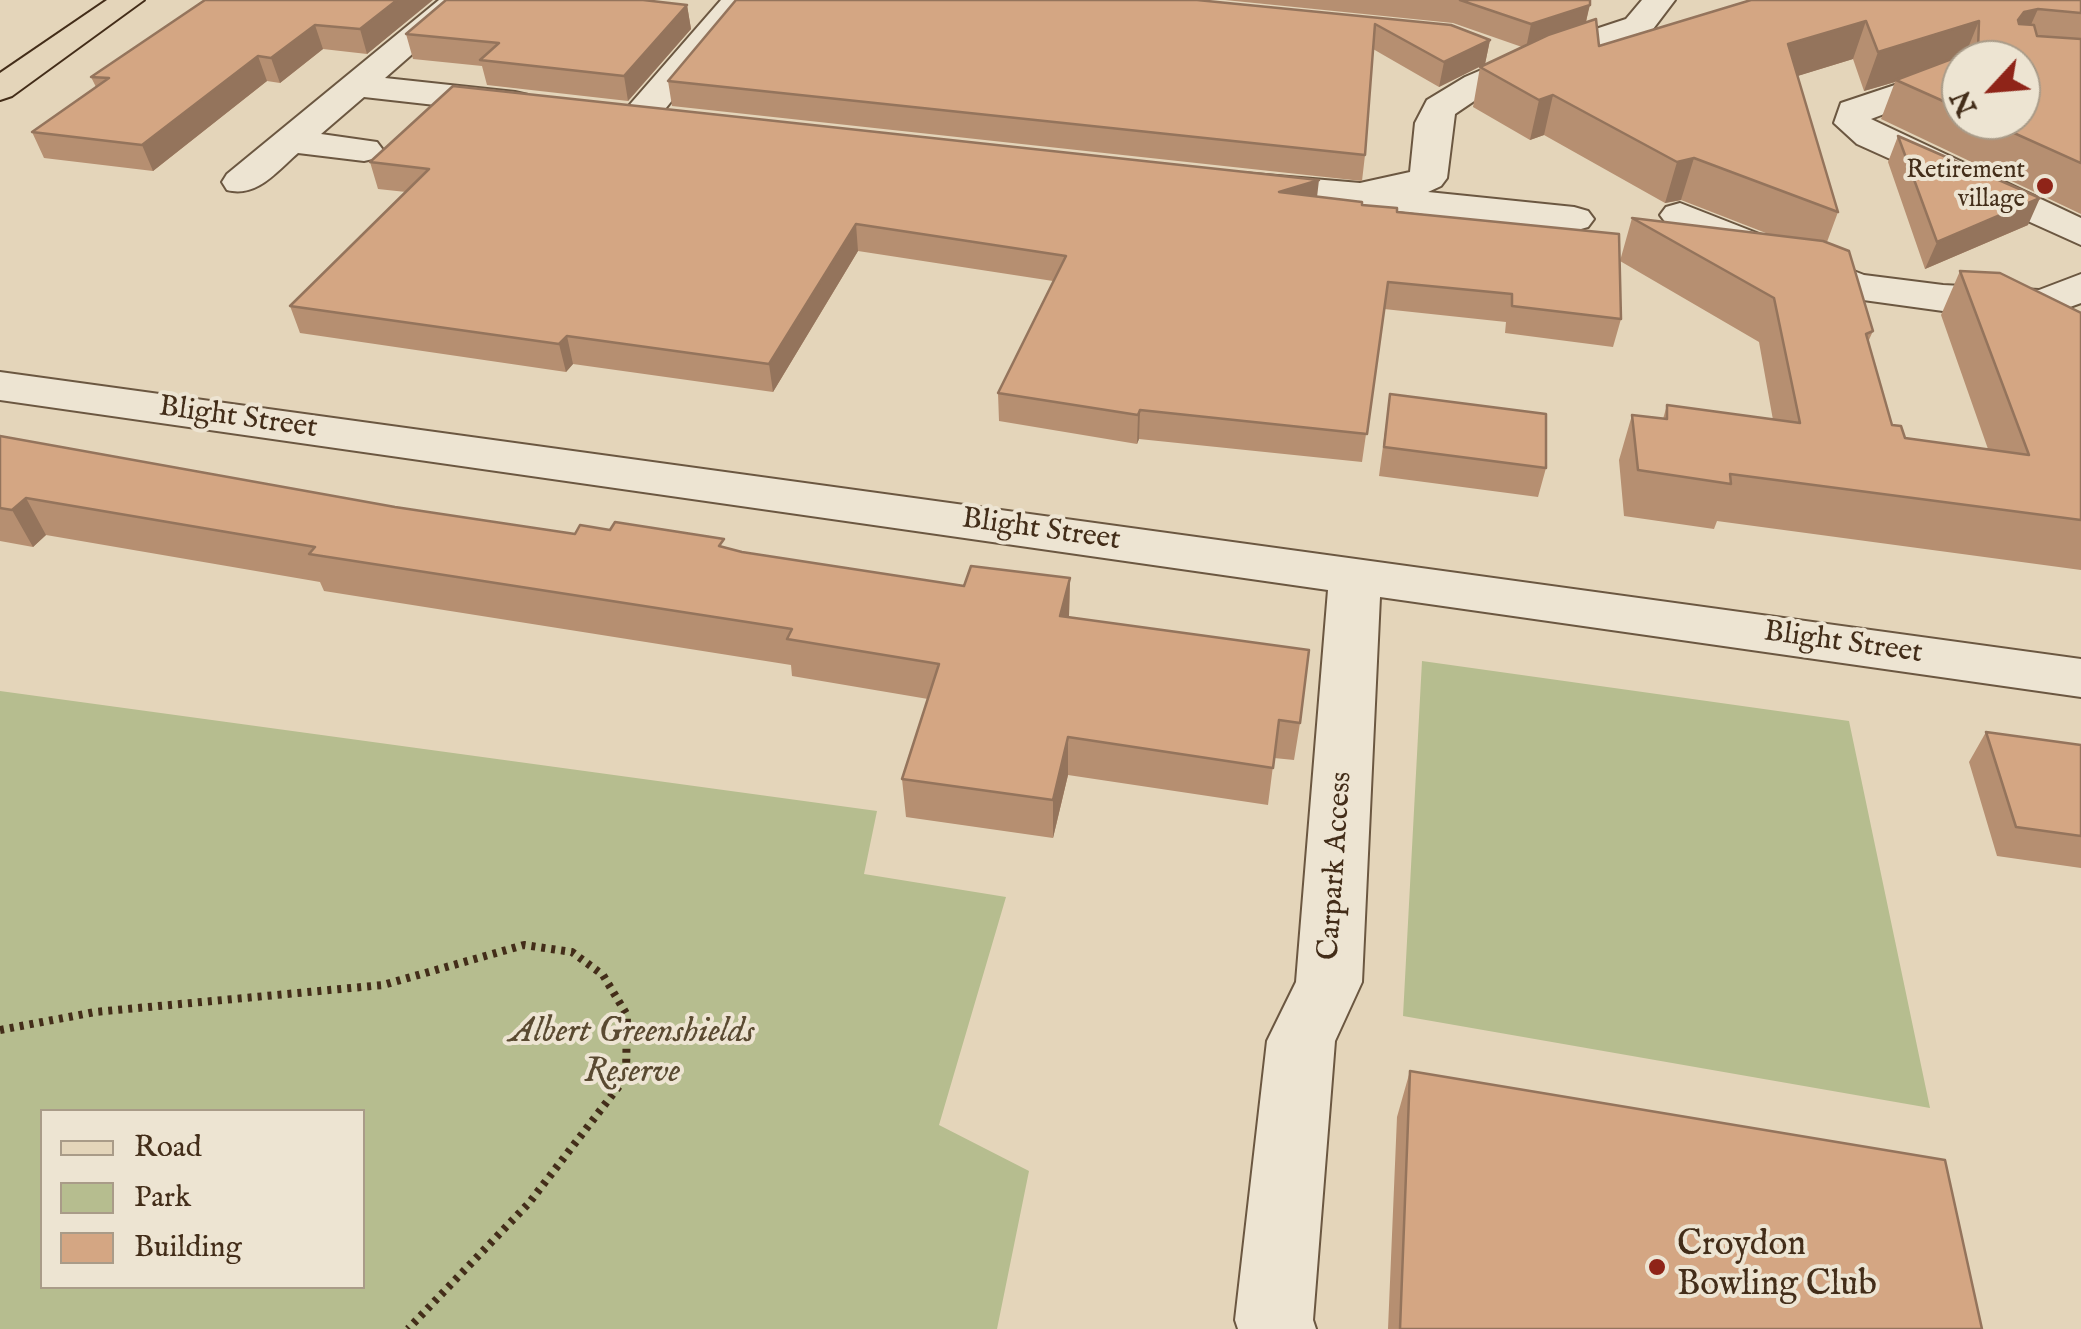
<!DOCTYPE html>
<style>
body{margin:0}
#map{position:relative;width:2081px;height:1329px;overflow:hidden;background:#e4d5ba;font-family:"IM FELL English",serif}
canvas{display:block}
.legend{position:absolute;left:40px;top:1109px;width:325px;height:180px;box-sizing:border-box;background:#ede4d2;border:2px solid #a99b88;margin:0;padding:12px 18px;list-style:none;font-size:30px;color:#432d19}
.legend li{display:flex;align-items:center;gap:20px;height:50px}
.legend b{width:50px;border:2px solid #a99b88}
.north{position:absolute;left:1941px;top:40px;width:100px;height:100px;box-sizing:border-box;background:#ede4d2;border:2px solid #a99b88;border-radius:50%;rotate:244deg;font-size:28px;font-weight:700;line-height:40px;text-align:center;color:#432d19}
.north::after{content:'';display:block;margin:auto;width:35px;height:45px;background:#8f2418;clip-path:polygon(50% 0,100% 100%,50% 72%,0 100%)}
</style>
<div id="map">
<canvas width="2081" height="1329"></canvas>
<ul class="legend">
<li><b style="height:12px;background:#e4d5ba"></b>Road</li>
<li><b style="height:28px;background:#b6bd8f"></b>Park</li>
<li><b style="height:28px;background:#d4a683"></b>Building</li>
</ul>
<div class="north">N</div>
</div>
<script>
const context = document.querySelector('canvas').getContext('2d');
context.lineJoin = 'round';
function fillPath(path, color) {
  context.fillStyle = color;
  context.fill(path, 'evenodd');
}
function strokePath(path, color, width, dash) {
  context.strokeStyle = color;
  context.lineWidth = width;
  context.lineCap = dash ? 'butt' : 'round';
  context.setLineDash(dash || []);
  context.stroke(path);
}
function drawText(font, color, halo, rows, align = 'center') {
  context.font = font + ' "IM FELL English",serif';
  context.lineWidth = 8;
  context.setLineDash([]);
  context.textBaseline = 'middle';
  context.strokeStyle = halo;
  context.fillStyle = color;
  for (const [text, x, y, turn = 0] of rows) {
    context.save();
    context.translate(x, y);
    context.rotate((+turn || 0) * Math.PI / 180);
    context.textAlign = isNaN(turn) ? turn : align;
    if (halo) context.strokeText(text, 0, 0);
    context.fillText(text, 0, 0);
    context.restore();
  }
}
fillPath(new Path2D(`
 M 1422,661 L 1849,721 L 1930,1108 L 1403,1016 Z
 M 0,691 L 877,811 L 864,874 L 1006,897 L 939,1125 L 1029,1171 L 997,1329 L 0,1329 ZM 42,1112 L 362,1112 L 362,1286 L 42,1286 Z`), '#b6bd8f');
const minor = new Path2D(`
 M 439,0 L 474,0 L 385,78 L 515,92 L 528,95 L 533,103 L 528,111 L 515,114 L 364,97 L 321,134 L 377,142 L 383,150 L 377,158 L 364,161 L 298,153 C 277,171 257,198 227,190 L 222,182 L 227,174 Z
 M 721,0 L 754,0 L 652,125 L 639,128 L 626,125 L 621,117 L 626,109 Z
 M 1642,0 L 1675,0 L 1650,33 L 1538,70 L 1489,91 L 1455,114 L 1447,178 L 1441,186 L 1428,192 L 1574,207 L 1588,211 L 1594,219 L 1588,227 L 1574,231 L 1228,192 L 1223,184 L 1228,176 L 1242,173 L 1360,183 L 1410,172 L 1415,123 L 1427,100 L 1465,77 L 1514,56 L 1626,19 Z
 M 1961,63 L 1961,85 L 1871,119 L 2081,218 L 2081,245 L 1857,144 L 1834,123 L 1841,103 Z
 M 1680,203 L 1864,275 L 1943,285 L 2039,290 L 2081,274 L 2081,303 L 2045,316 L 1943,311 L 1856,299 L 1666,223 L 1660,215 L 1666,207 Z
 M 0,372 L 2081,659 L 2081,697 L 1380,597 L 1362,982 L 1335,1041 L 1313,1320 L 1316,1329 L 1238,1329 L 1235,1320 L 1267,1041 L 1296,982 L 1328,590 L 0,400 Z`);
const major = new Path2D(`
 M 107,0 L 144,0 L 12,96 L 0,100 L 0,73 Z`);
strokePath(minor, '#6b5741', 4);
strokePath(major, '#432d19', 4);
strokePath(new Path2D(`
 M 0,1030 L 95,1012 L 383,985 L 524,945 L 572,952 L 603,975 L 627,1015 L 626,1077 L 529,1203 L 408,1329`), '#432d19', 8, [4, 6]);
fillPath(minor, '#ede4d2');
fillPath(major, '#e4d5ba');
fillPath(new Path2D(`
 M 205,0 L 432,0 L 367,54 L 323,49 L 280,83 L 267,81 L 153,171 L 44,158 L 32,132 L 96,87 L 91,77 Z
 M 1225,0 L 1590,0 L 1586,23 L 1599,46 L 2081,0 L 2081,214 L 1881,119 L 1895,82 L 1864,91 L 1853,59 L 1797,76 L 1838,212 L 1827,242 L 1873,331 L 1868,342 L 1892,425 L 1905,438 L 1988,449 L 1941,315 L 1960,271 L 2081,313 L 2081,570 L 1717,521 L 1714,529 L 1624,516 L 1619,460 L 1632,415 L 1663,419 L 1667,405 L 1773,420 L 1759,342 L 1620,261 L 1632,218 L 1771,235 L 1681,200 L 1665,203 L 1544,135 L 1530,140 L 1473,107 L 1480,67 L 1522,47 L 1453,23 ZM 1961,60 L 2021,120 L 1961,120 Z
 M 1202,2 L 1490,40 L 1485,64 L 1439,87 L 1373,49 L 1365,155 L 1362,181 L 672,106 L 668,81 Z
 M 687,5 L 691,29 L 628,101 L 487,85 L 482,66 L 413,59 L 406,34 Z
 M 1898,136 L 2028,225 L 1925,269 L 1888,162 Z
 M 370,162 L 1317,196 L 1397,212 L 1621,319 L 1613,347 L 1505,333 L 1506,322 L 1384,309 L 1362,462 L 1139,439 L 1137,444 L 999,421 L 998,393 L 1053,281 L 858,251 L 773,392 L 573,364 L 566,372 L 300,333 L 290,306 L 406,192 L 378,189 Z
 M 1390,394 L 1546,468 L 1538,497 L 1379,476 Z
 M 0,436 L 395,507 L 575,534 L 726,548 L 742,552 L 964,586 L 1070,578 L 1069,617 L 1300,723 L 1294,760 L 1274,758 L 1268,805 L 1068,775 L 1053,838 L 906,817 L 902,779 L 928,699 L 792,676 L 791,665 L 324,591 L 320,582 L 46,535 L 33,547 L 0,541 Z
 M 1986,732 L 2081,745 L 2081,868 L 1997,856 L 1969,762 Z
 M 1410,1071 L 1982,1329 L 1388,1329 L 1397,1117 Z`), '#b68f71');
fillPath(new Path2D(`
 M 397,0 L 433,0 L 367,54 L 360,29 Z
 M 687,5 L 691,29 L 628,101 L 624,76 Z
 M 1590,5 L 1584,29 L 1526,48 L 1531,24 Z
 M 2038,9 L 2021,47 L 2018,20 L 2024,12 Z
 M 1866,21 L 1853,59 L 1775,83 L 1788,44 Z
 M 1979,21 L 1963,60 L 1896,80 L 1895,82 L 1864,91 L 1878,52 Z
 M 315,25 L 323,49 L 280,83 L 271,58 Z
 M 1490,40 L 1485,64 L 1439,87 L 1444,62 Z
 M 258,56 L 267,81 L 153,171 L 142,145 Z
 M 1553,95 L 1544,135 L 1530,140 L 1539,100 Z
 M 1694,158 L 1681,200 L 1665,203 L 1677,162 Z
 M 1319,180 L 1316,206 L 1279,192 Z
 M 2040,198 L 2028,225 L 1925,269 L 1937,242 Z
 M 856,224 L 858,251 L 773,392 L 769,364 Z
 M 567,336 L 573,364 L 566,372 L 559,344 Z
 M 1140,410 L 1139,439 L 1137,444 L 1138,415 Z
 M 26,498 L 46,535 L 33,547 L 12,510 Z
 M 1070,578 L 1069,615 L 1060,654 L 1060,616 Z
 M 1068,737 L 1068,775 L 1053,838 L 1053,800 Z`), '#94745c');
const building = new Path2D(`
 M 205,0 L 397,0 L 360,29 L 315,25 L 271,58 L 258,56 L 142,145 L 32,132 L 109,78 L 91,77 Z
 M 446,0 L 643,0 L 687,5 L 624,76 L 480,60 L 499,43 L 406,34 Z
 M 736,0 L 1197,0 L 1451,25 L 1490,40 L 1444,62 L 1375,24 L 1365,155 L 668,81 Z
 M 1460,0 L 1590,0 L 1590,5 L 1531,24 Z
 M 1751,0 L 2081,0 L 2081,13 L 2038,9 L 2024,12 L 2018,20 L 2019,24 L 2034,25 L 2037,36 L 2081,39 L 2081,163 L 1985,120 L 2021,120 L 2021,60 L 1961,60 L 1961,109 L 1896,80 L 1978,49 L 1979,21 L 1878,52 L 1866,21 L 1788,44 L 1838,212 L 1694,158 L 1677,162 L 1553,95 L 1539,100 L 1480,67 L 1548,35 L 1596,19 L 1599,46 Z
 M 453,86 L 1319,180 L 1279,192 L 1362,202 L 1362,205 L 1397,208 L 1397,212 L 1619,234 L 1621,319 L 1512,306 L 1512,294 L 1388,282 L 1367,434 L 1140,410 L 1138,415 L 998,393 L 1066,256 L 856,224 L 769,364 L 567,336 L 559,344 L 290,306 L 429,169 L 370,162 Z
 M 1898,136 L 2040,198 L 1937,242 Z
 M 1632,218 L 1823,241 L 1849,251 L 1873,331 L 1866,334 L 1892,425 L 1901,426 L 1905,438 L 2029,455 L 1960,271 L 2000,273 L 2081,313 L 2081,520 L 1730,474 L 1731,484 L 1638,470 L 1632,415 L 1667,419 L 1667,405 L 1800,423 L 1774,298 Z
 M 1390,394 L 1546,414 L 1546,468 L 1384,447 Z
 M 0,436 L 395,507 L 575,534 L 580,525 L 610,530 L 615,522 L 724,539 L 719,546 L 742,552 L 964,586 L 971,566 L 1070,578 L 1060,616 L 1309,650 L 1300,723 L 1279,720 L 1273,768 L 1068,737 L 1053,800 L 902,779 L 939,664 L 787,639 L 792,629 L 309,554 L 315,547 L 26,498 L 12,510 L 0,508 Z
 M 1986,732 L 2081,745 L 2081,836 L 2016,827 Z
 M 1410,1071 L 1945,1160 L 1982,1329 L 1400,1329 Z`);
fillPath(building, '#d4a683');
strokePath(building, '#94745c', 2.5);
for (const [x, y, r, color] of [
 [2045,186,10,"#8f2418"],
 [1657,1267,10,"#8f2418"]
]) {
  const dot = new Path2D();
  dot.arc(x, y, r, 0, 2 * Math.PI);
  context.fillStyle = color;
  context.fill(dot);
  strokePath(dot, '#ede4d2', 4);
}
drawText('25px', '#432d19', '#ede4d2', [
 ["Retirement",2025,172],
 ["village",2025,201]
], 'right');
drawText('30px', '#432d19', '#ede4d2', [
 ["Blight Street",238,419,8],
 ["Blight Street",1041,531,8],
 ["Blight Street",1843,644,8],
 ["Carpark Access",1337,866,-86]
]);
drawText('italic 35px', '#5a4a31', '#ede4d2', [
 ["Albert Greenshields",632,1034],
 ["Reserve",632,1074]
]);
drawText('35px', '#432d19', '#ede4d2', [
 ["Croydon",1677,1247],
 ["Bowling Club",1677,1287]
], 'left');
</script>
